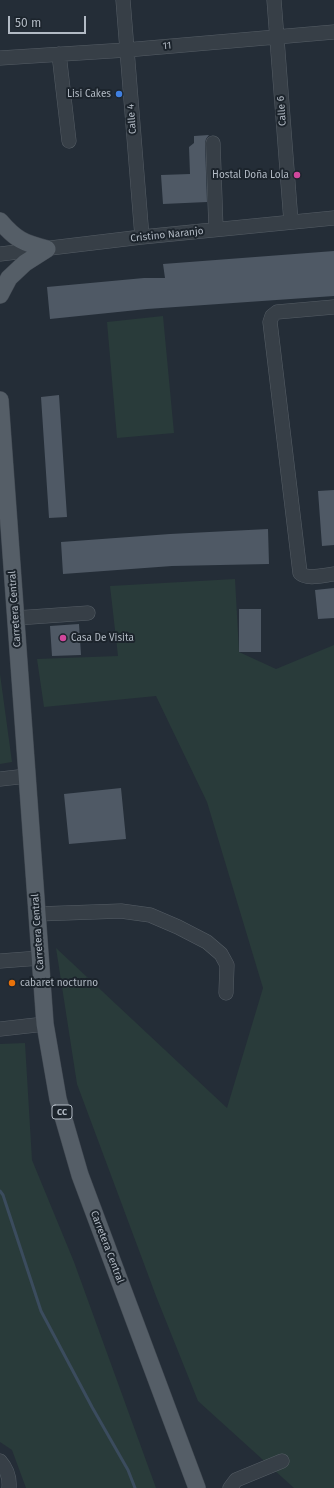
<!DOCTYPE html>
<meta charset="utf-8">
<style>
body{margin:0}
#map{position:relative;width:334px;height:1488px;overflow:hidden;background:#242d37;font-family:"Fira Sans",sans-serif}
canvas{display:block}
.scale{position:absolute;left:8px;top:16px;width:78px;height:18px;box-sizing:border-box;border:2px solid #b2bac4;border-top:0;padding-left:5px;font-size:12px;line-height:14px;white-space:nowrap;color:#b2bac4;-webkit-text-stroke:3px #1c242c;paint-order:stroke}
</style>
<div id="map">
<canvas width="334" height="1488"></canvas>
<div class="scale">50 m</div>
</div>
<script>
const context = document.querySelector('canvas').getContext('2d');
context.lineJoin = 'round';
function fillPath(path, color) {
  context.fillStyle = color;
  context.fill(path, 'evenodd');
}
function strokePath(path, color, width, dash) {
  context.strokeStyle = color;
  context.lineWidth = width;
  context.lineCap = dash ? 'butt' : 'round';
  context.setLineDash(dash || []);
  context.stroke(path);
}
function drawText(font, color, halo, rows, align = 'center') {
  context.font = font + ' "Fira Sans",sans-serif';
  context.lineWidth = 4;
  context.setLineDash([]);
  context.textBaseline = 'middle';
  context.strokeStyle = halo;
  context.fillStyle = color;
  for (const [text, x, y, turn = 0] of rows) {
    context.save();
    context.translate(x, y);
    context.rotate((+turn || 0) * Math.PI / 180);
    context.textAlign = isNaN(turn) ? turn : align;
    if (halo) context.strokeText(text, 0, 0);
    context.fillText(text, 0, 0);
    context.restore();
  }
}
fillPath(new Path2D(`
 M 163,316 L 174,433 L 117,438 L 107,322 Z
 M 235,579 L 239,652 L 276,669 L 334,645 L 334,1488 L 294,1488 L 198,1401 L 156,1296 L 77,1084 L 56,948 L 227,1108 L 263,988 L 207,802 L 156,696 L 44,707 L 37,659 L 118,656 L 110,586 Z
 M 0,674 L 12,762 L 0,764 Z
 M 25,1043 L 32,1160 L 74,1262 L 156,1488 L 26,1488 L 12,1450 L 0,1442 L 0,1044 Z`), '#293b3a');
strokePath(new Path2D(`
 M 0,1191 L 3,1195 L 41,1311 L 92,1407 L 128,1470 L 135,1488`), '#3b4c5e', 3);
fillPath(new Path2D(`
 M 209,135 L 206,139 L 205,143 L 207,202 L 163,204 L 161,175 L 190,174 L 189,147 L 194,143 L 194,136 Z
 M 334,251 L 334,296 L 147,309 L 50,319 L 47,287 L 144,278 L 165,278 L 163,264 Z
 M 59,395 L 67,517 L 49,518 L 41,397 Z
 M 334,490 L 334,545 L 322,546 L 318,491 Z
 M 268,529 L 269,564 L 172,566 L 63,574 L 61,542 L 170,534 Z
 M 334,588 L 334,618 L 318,619 L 315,590 Z
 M 239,609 L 261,609 L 261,652 L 239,652 Z
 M 79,624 L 81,655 L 52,656 L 50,626 Z
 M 121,788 L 126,839 L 69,844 L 64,794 Z`), '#4f5965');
const minor = new Path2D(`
 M 123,0 L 142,237
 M 274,0 L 291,222
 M 59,54 L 69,141
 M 0,58 L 126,50 L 334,32
 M 213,143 L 216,229
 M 0,254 L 142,237 L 334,218
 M 334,307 L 277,312 L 272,316 L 270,322 L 300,573 C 307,580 324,575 334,574
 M 16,618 L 88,613
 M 0,779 L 27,776
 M 37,914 L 121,911 L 150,915 L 178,927 L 207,942 L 221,954 L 227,965 L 226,993
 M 0,961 L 40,958
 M 0,1029 L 45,1024
 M 0,1461 C 7,1469 10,1477 9,1488
 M 230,1488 L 236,1480 L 282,1461`);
const major = new Path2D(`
 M 0,221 C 16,240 24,243 47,249
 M 0,295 L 9,278 L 25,263 L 47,249
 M 0,400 L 45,1024 L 58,1099 L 80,1175 L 197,1488`);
strokePath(minor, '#555d65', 15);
strokePath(major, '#404851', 18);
strokePath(minor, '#373f47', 14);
strokePath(major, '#555e67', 17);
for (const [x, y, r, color] of [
 [119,94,4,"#3f7fe0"],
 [297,175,4,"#d1479c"],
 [63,638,4,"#d1479c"],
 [12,983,4,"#e8710a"]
]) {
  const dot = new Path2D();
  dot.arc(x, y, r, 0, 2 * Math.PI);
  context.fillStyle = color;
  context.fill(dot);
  strokePath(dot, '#1c242c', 1.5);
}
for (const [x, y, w] of [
 [62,1112,20]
]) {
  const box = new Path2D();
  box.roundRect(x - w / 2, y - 7, w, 14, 3);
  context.fillStyle = '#1c242c';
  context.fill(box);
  strokePath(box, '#b2bac4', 1);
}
drawText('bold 9px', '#b2bac4', null, [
 ["CC",62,1112]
]);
drawText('10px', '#b2bac4', '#1c242c', [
 ["11",167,46,-5],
 ["Calle 6",282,111,-94],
 ["Calle 4",132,119,-95],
 ["Cristino Naranjo",167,235,-6],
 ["Carretera Central",15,609,-94],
 ["Carretera Central",38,932,-94],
 ["Carretera Central",107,1247,69]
]);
drawText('10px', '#b2bac4', '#1c242c', [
 ["Lisi Cakes",111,94],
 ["Hostal Doña Lola",289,175],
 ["Casa De Visita",71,638,"left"],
 ["cabaret nocturno",20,983,"left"]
], 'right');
</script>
